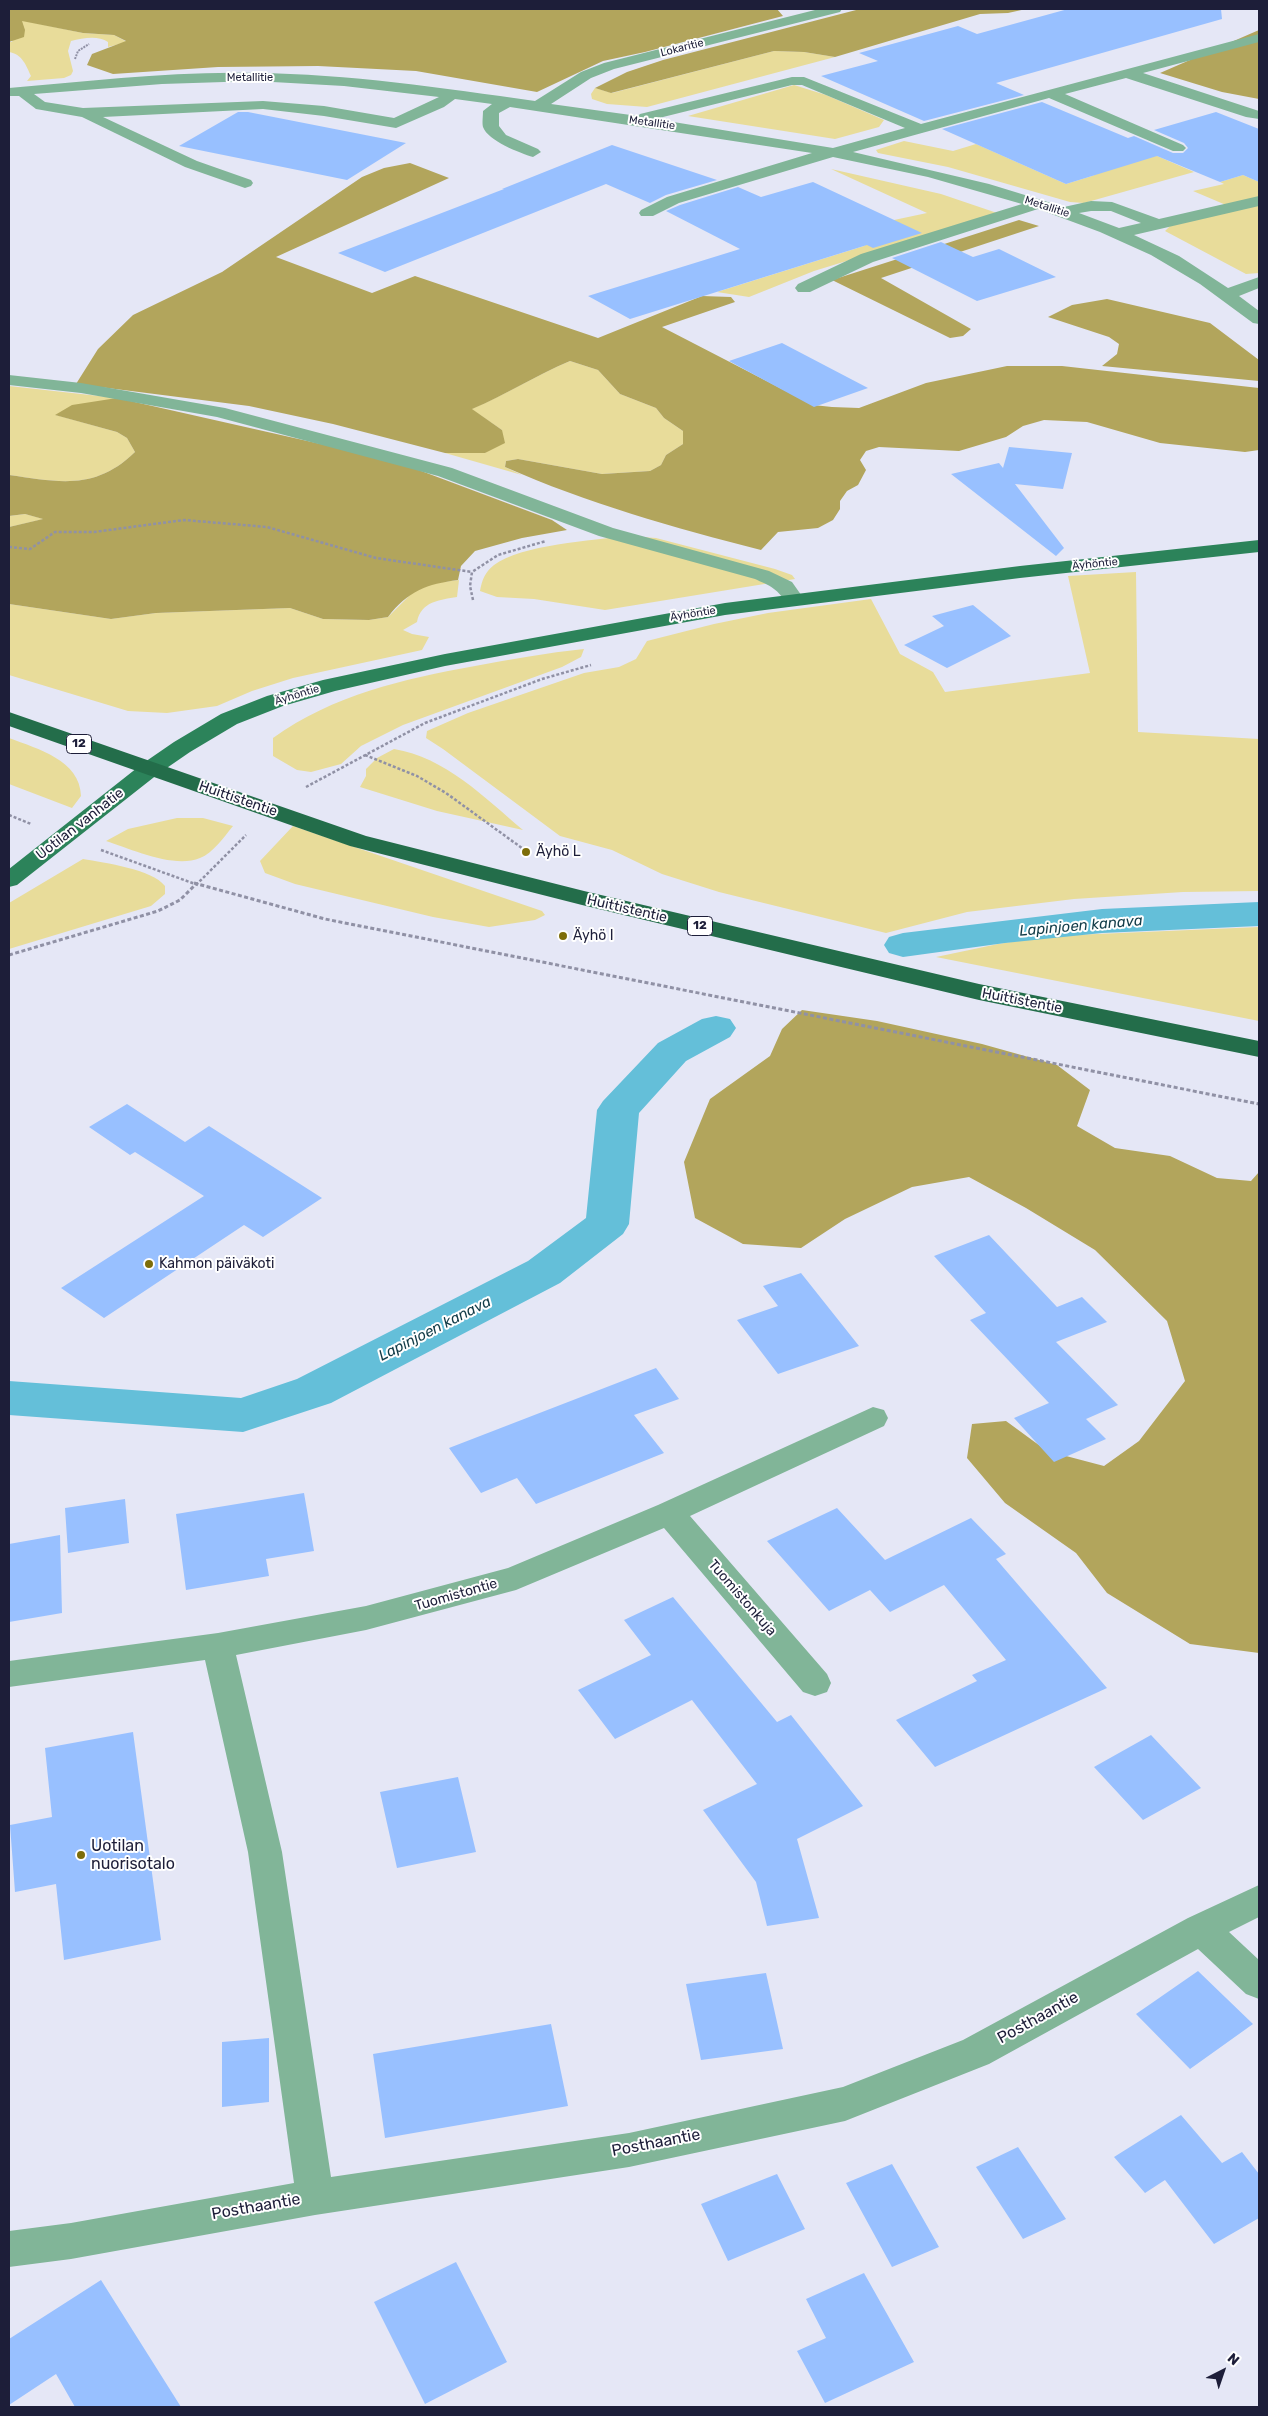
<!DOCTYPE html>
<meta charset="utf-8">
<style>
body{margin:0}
#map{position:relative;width:1268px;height:2416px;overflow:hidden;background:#e5e7f6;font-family:Rubik,sans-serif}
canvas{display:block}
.frame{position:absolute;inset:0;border:10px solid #1d1e39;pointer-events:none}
.north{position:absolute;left:1198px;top:2346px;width:50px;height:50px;-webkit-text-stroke:4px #fff;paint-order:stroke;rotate:41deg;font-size:14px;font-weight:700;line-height:20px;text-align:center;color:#1d1e39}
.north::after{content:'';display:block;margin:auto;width:18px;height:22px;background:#1d1e39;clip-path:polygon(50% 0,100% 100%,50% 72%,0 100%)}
</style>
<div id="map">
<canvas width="1268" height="2416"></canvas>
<div class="frame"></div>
<div class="north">N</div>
</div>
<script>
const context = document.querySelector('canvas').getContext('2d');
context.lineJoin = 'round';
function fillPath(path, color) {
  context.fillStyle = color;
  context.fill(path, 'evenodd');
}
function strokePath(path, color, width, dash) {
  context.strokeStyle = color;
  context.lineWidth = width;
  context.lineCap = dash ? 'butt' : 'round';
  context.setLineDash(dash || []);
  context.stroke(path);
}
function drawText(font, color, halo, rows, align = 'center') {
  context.font = font + ' Rubik,sans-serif';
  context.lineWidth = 4;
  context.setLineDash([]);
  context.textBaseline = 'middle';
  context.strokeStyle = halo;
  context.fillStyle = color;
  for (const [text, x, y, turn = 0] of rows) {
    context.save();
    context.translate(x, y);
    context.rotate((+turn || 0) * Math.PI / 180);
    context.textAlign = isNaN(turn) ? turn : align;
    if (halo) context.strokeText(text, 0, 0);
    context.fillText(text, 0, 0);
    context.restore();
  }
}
fillPath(new Path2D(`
 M 21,20 L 83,33 L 114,35 L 127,42 L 108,47 L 108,42 C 98,35 83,38 71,41 L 68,51 L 73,71 L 71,75 L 64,78 L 27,81 L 31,76 C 26,65 22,54 9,52 L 9,42 L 12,42 Z
 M 774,51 L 804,52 L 835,57 L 647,107 L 607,104 L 592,99 L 591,94 L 595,88 L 612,93 Z
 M 794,85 L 826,95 L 884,120 L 879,127 L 835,139 L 688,116 Z
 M 904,141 L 953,151 L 976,144 L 1066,184 L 1092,176 L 1148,152 L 1194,172 L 1084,203 L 1070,202 L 948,167 L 878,153 L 876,150 Z
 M 831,169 L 941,194 L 1000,214 L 814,271 L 749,297 L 717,292 L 864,246 L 894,220 L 927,213 Z
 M 1243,175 L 1259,182 L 1259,197 L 1226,205 L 1193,191 L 1224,184 L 1220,182 Z
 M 1259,205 L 1259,273 L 1246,274 L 1165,231 L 1170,226 Z
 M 570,361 L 598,370 L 620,394 L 656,408 L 664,418 L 683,431 L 683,444 L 666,455 L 661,465 L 650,471 L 602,474 L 518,459 L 506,461 L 505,467 L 522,475 L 445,453 L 485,453 L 502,430 L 471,409 C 506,395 536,375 570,361 Z
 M 9,386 L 117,398 L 56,415 L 117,432 L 127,438 L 135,452 C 95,491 59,482 9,475 Z
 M 25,514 L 44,519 L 9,527 L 9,516 Z
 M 627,536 L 656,538 L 775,569 L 792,575 L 795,579 L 605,610 L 534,599 L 497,597 L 480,591 C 482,580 485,572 494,565 C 520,545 594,540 627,536 Z
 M 1136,572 L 1138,732 L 1259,739 L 1259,891 L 1183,892 L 1074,899 L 967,912 L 886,933 L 719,892 L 662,874 L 612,850 L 560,836 L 443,749 L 426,738 L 427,731 L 468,713 L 584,673 L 619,667 L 636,659 L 647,641 L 714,624 L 768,613 L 871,599 L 900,654 L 933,672 L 945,692 L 1090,673 L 1068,576 Z
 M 459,580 L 457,597 C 440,600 421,601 417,622 L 403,630 L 412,634 L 429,637 L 422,650 L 293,678 L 252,691 L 217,706 L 167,713 L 128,711 L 9,675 L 9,604 L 111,619 L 156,613 L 290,608 L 323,619 L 369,620 L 388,617 L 413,592 L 434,583 Z
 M 584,649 L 581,657 L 562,667 L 403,725 L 361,746 L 341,764 L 311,772 L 297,770 L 273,756 L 273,738 C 333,695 403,679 475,666 C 511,659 547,653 584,649 Z
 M 9,738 C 38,749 80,760 81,796 L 72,808 L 9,784 Z
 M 394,749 C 445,757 485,798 523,830 L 437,811 L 360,787 L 366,776 L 366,769 L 377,758 Z
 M 177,818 L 203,818 L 233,826 C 224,837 213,853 200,858 C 174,869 131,849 106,841 L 128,829 Z
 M 293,826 L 542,911 L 545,915 L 535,920 L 489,927 L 433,917 L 295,884 L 265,873 L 260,861 Z
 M 83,859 C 105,863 152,869 165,886 L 165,894 L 151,906 L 9,949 L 9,903 Z
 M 1259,927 L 1259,1021 L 936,957 L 998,944 L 1051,936 Z`), '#e8dc9a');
fillPath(new Path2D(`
 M 9,9 L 777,9 L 783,16 L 645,52 L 603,61 L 537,92 L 416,71 L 318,66 L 218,67 L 113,74 L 87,65 L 92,54 L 126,41 L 114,35 L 83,33 L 22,21 L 25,30 L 24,37 L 9,42 Z
 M 860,9 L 1026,9 L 1008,13 L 980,14 L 835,57 L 804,52 L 774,51 L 611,93 L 595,88 L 627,72 L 663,60 Z
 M 1259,30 L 1259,99 L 1222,92 L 1160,73 Z
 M 410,163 L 449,178 L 276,257 L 372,293 L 415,276 L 598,338 L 702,296 L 731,297 L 735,302 L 662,327 L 813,405 L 832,407 L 859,408 L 926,383 L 1007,366 L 1062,366 L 1259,388 L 1259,450 L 1245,452 L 1160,443 L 1087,422 L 1044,420 L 1023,426 L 1006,437 L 959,451 L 879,447 L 866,451 L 860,460 L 866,470 L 858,485 L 847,491 L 840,501 L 840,509 L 833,520 L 818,528 L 778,532 L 761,550 C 674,528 587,503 505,467 L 506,461 L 518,459 L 602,474 L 650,471 L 661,465 L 666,455 L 683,444 L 683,431 L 664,418 L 656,408 L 620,394 L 598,370 L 570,361 C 536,375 506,395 472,409 L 502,430 L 505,443 L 485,453 L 445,453 L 333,424 L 249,406 L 76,384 L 98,349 L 133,315 L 222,272 L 362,177 L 384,168 Z
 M 1019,220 L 1039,226 L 881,278 L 971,329 L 963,336 L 950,338 L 832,280 Z
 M 1107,299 L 1210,323 L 1259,360 L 1259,381 L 1102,366 L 1117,354 L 1119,344 L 1109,337 L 1048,317 L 1072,305 Z
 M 117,398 L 334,447 L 408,466 L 552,520 L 567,530 L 522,538 L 475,551 L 461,566 L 458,580 C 427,584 408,591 388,617 L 369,620 L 323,619 L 290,608 L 156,613 L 111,619 L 9,604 L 9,527 L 43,519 L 25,514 L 9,516 L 9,475 C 59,482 95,491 135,452 L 127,438 L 117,432 L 55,415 L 72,405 Z
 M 802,1010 L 877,1021 L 982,1044 L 1057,1065 L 1090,1090 L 1077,1126 L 1115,1148 L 1170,1156 L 1217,1178 L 1251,1181 L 1259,1172 L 1259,1653 L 1190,1644 L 1107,1593 L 1076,1553 L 1005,1503 L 967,1458 L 972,1424 L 1006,1421 L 1047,1451 L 1104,1466 L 1139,1441 L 1185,1381 L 1167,1321 L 1095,1250 L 1026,1208 L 969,1177 L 912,1187 L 845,1219 L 801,1248 L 743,1244 L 695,1218 L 684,1162 L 710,1099 L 770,1056 L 782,1029 Z`), '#b2a55c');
fillPath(new Path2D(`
 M 1259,902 L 1259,926 L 1102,933 L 1005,943 L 903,957 L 889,953 L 884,945 L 889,937 L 903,933 L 1102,909 Z
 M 716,1016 L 730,1019 L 736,1028 L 730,1037 L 686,1061 L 639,1113 L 629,1224 L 623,1234 L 560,1283 L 331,1403 L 243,1432 L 9,1415 L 9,1381 L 241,1398 L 297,1379 L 528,1261 L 586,1218 L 597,1110 L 603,1101 L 658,1043 L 702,1019 Z`), '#64bfd9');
fillPath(new Path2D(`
 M 1068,9 L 1221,9 L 1222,19 L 996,83 L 1024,95 L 924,121 L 821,76 L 878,61 L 859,53 L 958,26 L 977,34 Z
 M 1042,102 L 1128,138 L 1134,136 L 1173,153 L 1183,153 L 1188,148 L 1184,143 L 1154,130 L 1216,112 L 1259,129 L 1259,182 L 1243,175 L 1220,182 L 1157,156 L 1066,184 L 942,129 Z
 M 238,112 L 248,112 L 406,143 L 347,180 L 179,146 Z
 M 612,145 L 717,180 L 666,195 L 650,203 L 606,184 L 385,272 L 338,253 L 504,189 L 502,189 Z
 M 813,182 L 922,233 L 873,248 L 867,245 L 630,319 L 588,296 L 740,249 L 666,211 L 680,205 L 738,187 L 761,197 Z
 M 941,242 L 973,257 L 999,249 L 1056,277 L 977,301 L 892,258 Z
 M 782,343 L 868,388 L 814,407 L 729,361 Z
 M 1009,447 L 1072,453 L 1063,489 L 1015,484 L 1064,548 L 1056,556 L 951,474 L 999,463 L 1003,468 Z
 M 973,605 L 1011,636 L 947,668 L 904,645 L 944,626 L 932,616 Z
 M 127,1104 L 185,1142 L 209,1126 L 322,1198 L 263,1237 L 244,1225 L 104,1318 L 61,1288 L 204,1196 L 135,1152 L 130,1155 L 89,1127 Z
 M 989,1235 L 1057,1307 L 1082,1297 L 1107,1322 L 1056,1342 L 1118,1405 L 1086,1419 L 1106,1439 L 1054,1462 L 1014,1418 L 1049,1403 L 970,1320 L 986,1313 L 934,1256 Z
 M 801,1273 L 859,1346 L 778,1374 L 737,1320 L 778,1306 L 763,1286 Z
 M 656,1368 L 679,1399 L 634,1415 L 664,1453 L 536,1504 L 517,1478 L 481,1493 L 449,1448 Z
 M 304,1493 L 314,1551 L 266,1559 L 269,1576 L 186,1590 L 176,1514 Z
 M 125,1499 L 129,1543 L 68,1553 L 65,1508 Z
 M 837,1508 L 885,1560 L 971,1518 L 1006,1554 L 996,1559 L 1107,1688 L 935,1767 L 896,1720 L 977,1681 L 972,1675 L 1006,1660 L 944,1585 L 890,1612 L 870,1590 L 829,1611 L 767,1541 Z
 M 60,1535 L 62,1613 L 9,1622 L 9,1544 Z
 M 673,1597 L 777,1722 L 791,1715 L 863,1806 L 797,1839 L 819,1918 L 767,1926 L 756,1882 L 703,1810 L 757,1784 L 692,1700 L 615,1739 L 578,1690 L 651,1655 L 624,1620 Z
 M 133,1732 L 161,1940 L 64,1960 L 56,1884 L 15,1892 L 10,1825 L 52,1817 L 45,1748 Z
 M 1151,1735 L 1201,1788 L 1143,1820 L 1094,1767 Z
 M 458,1777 L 476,1852 L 397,1868 L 380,1792 Z
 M 1198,1971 L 1253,2024 L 1190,2069 L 1136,2014 Z
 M 766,1973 L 783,2049 L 701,2060 L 686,1984 Z
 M 551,2024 L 568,2106 L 385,2138 L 373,2054 Z
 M 269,2038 L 269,2102 L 222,2107 L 222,2042 Z
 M 1181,2115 L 1222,2163 L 1242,2152 L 1259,2174 L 1259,2218 L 1214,2244 L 1165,2180 L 1145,2193 L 1114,2157 Z
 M 1018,2147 L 1066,2219 L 1023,2239 L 976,2167 Z
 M 892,2164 L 939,2247 L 892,2267 L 846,2183 Z
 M 777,2174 L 805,2229 L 728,2261 L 701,2204 Z
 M 456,2262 L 507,2362 L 425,2404 L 374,2302 Z
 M 864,2273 L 914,2362 L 825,2403 L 797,2351 L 826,2338 L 806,2299 Z
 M 101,2280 L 181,2407 L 75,2407 L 56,2374 L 9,2405 L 9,2339 Z`), '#98c0ff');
strokePath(new Path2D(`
 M 75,59 L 78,51 L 89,44`), '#9091a5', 2, [2, 1]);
strokePath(new Path2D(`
 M 9,547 L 30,549 L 55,532 L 94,532 L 184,520 L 267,527 L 376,558 L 472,572
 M 473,600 L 470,586 L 472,572 L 498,555 L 546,541
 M 365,755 L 417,776 L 446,793 L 526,851
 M 306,787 L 425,723 L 542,679 L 591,665
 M 9,815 L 31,824
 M 101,850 L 198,885
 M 196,885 L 246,835`), '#9091a5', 2.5, [3, 2]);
strokePath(new Path2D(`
 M 194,883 L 325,919 L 1259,1104
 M 9,955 L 158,911 L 180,900 L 197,883`), '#9091a5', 3, [4, 2.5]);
fillPath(new Path2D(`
 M 819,9 L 842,9 L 840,12 L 614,69 L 591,78 L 551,104 L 638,116 L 640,114 L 792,77 L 804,77 L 921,124 L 1259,34 L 1259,42 L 1143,73 L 1259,111 L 1259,119 L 1246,117 L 1126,78 L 1065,94 L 1183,145 L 1186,148 L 1183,151 L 1173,151 L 1049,98 L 853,152 L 989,184 L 1064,207 L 1091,201 L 1112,202 L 1159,219 L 1259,196 L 1259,206 L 1134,235 L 1179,256 L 1228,288 L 1259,277 L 1259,288 L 1239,296 L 1259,311 L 1259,324 L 1253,323 L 1200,284 L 1151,255 L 1100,232 L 1038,209 L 873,262 L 810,292 L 798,292 L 795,288 L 798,284 L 861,254 L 1022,204 L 928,177 L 833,157 L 679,203 L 653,216 L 641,216 L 639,213 L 641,210 L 667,197 L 812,153 L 510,107 L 499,113 L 499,126 L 506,135 L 538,149 L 541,152 L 533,157 C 520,153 488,141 483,127 C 482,123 483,116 483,111 L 492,104 L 455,99 L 444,107 L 396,128 L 324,116 L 263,109 L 103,117 L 197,161 L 251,180 L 253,183 L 251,186 L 245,188 L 185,167 L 82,117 L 36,109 L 19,96 L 9,96 L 9,88 C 91,81 173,71 255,73 C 349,74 442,88 535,101 L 581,72 L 604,63 ZM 255,81 L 344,86 L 439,97 L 394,118 L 324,106 L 263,101 L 83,108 L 45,102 L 34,94 L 162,84 ZM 792,85 L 802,85 L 905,128 L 833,148 L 655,119 ZM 1091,211 L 1111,211 L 1141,223 L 1119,228 L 1079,213 Z
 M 9,375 L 81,383 L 225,408 L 452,468 L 613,528 L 769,571 L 792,582 L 804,599 L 801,603 C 785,607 785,597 774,589 C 768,584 761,582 755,579 L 599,536 L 438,476 L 217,417 L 81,393 L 9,385 Z
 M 873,1407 L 884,1410 L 888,1418 L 884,1426 L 690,1516 L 827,1674 L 831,1683 L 827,1692 L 815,1696 L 803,1692 L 664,1528 L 516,1590 L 366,1630 L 236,1655 L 282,1852 L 331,2177 L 629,2133 L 843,2087 L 963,2040 L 1188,1918 L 1259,1885 L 1259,1917 L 1229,1932 L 1259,1960 L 1259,1999 L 1246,1994 L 1198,1949 L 989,2064 L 845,2121 L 629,2167 L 315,2215 L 71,2259 L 9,2267 L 9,2231 L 71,2223 L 294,2183 L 248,1852 L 205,1660 L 9,1687 L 9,1661 L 218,1633 L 366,1606 L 508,1568 L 658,1505 Z`), '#81b598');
fillPath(new Path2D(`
 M 1259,540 L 1259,552 L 1020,578 L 725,615 L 445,666 L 335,691 L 283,706 L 237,724 L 190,752 L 158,774 L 17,885 L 9,887 L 9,869 L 142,764 L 174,742 L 221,714 L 267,696 L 323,680 L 445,654 L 725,603 L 1020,566 Z`), '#2c835a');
fillPath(new Path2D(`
 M 9,712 L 366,836 L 584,891 L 979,984 L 1259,1041 L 1259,1057 L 979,1000 L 582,905 L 350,846 L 9,726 Z`), '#236d4a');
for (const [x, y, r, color] of [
 [526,852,5,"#7d6d09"],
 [563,936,5,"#7d6d09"],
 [149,1264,5,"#7d6d09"],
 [81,1855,5,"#7d6d09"]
]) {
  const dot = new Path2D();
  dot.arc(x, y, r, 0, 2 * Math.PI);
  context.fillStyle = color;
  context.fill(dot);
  strokePath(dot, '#fff', 2);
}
drawText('11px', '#1d1e39', '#fff', [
 ["Lokaritie",682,48,-14],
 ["Metallitie",250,78],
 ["Metallitie",652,123,8],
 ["Metallitie",1047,207,18],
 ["Äyhöntie",1095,564,-6],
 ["Äyhöntie",693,614,-9],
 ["Äyhöntie",297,695,-17]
]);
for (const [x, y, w] of [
 [79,744,25],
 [700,926,25]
]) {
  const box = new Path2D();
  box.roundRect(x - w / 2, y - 9.5, w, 19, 4);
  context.fillStyle = '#fff';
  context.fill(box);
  strokePath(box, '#1d1e39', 1);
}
drawText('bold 12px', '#1d1e39', null, [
 ["12",79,744],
 ["12",700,926]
]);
drawText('14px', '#1d1e39', '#fff', [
 ["Huittistentie",238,799,19],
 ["Uotilan vanhatie",80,824,-38],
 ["Huittistentie",627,909,13],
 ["Huittistentie",1022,1001,11],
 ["Tuomistontie",456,1595,-16],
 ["Tuomistonkuja",742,1598,49]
]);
drawText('14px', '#1d1e39', '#fff', [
 ["Äyhö L",536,852],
 ["Äyhö I",573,936],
 ["Kahmon päiväkoti",159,1264]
], 'left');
drawText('italic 15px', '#123c48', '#fff', [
 ["Lapinjoen kanava",1081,926,-5],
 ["Lapinjoen kanava",435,1329,-27]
]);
drawText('16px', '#1d1e39', '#fff', [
 ["Uotilan",91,1846],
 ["nuorisotalo",91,1864]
], 'left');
drawText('16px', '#1d1e39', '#fff', [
 ["Posthaantie",1038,2018,-29],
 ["Posthaantie",656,2143,-11],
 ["Posthaantie",256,2207,-10]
]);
</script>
